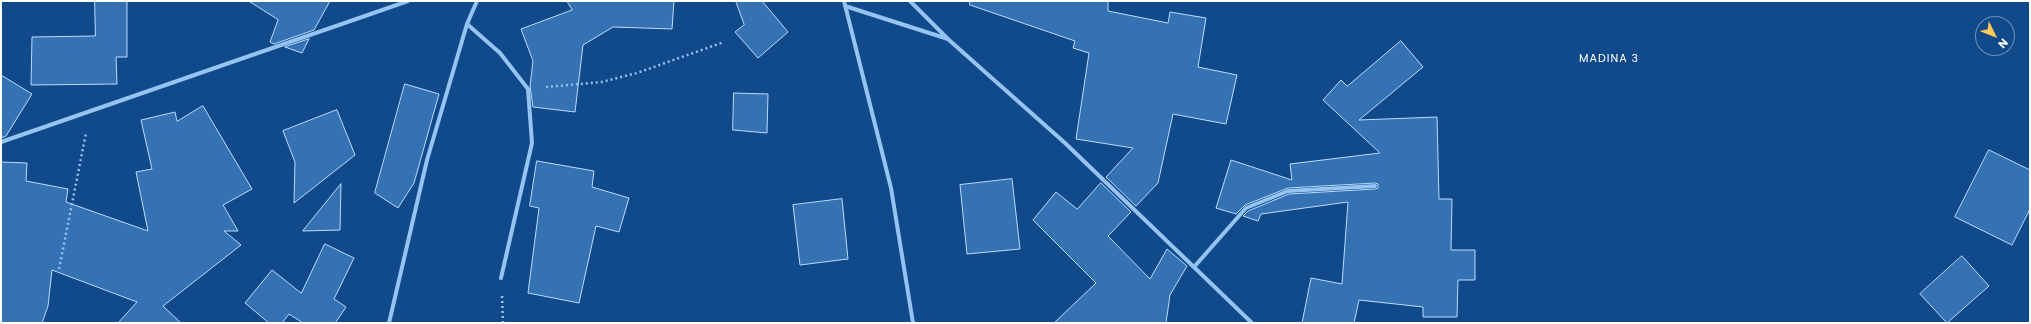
<!DOCTYPE html>
<style>
body{margin:0}
#map{position:relative;width:2031px;height:324px;overflow:hidden;background:#104a8b;font-family:Poppins,sans-serif}
canvas{display:block}
.frame{position:absolute;inset:0;border:2px solid #fff;pointer-events:none}
.north{position:absolute;left:1975px;top:16px;width:40px;height:40px;box-sizing:border-box;background:#104a8b;border:1px solid #7092b9;border-radius:50%;rotate:133deg;font-size:11px;font-weight:700;line-height:16px;text-align:center;color:#fff}
.north::after{content:'';display:block;margin:auto;width:14px;height:18px;background:#ffc857;clip-path:polygon(50% 0,100% 100%,50% 72%,0 100%)}
</style>
<div id="map">
<canvas width="2031" height="324"></canvas>
<div class="frame"></div>
<div class="north">N</div>
</div>
<script>
const context = document.querySelector('canvas').getContext('2d');
context.lineJoin = 'round';
function fillPath(path, color) {
  context.fillStyle = color;
  context.fill(path, 'evenodd');
}
function strokePath(path, color, width, dash) {
  context.strokeStyle = color;
  context.lineWidth = width;
  context.lineCap = dash ? 'butt' : 'round';
  context.setLineDash(dash || []);
  context.stroke(path);
}
function drawText(font, color, halo, rows, align = 'center') {
  context.font = font + ' Poppins,sans-serif';
  context.lineWidth = 4;
  context.setLineDash([]);
  context.textBaseline = 'middle';
  context.strokeStyle = halo;
  context.fillStyle = color;
  for (const [text, x, y, turn = 0] of rows) {
    context.save();
    context.translate(x, y);
    context.rotate((+turn || 0) * Math.PI / 180);
    context.textAlign = isNaN(turn) ? turn : align;
    if (halo) context.strokeText(text, 0, 0);
    context.fillText(text, 0, 0);
    context.restore();
  }
}
const building = new Path2D(`
 M 95,1 L 127,1 L 127,57 L 116,57 L 117,84 L 31,85 L 32,37 L 95,36 Z
 M 249,1 L 330,1 L 314,30 L 274,44 L 270,42 L 278,20 Z
 M 567,1 L 674,1 L 672,29 L 613,27 L 583,45 L 575,112 L 533,107 L 530,86 L 533,61 L 521,29 L 572,10 Z
 M 736,1 L 762,1 L 788,32 L 758,58 L 735,32 L 744,25 Z
 M 970,1 L 1108,1 L 1108,11 L 1168,23 L 1170,12 L 1206,18 L 1198,67 L 1237,75 L 1226,124 L 1173,114 L 1158,183 L 1136,206 L 1106,177 L 1133,148 L 1076,139 L 1089,53 L 1073,48 L 1075,41 L 970,5 Z
 M 309,39 L 302,53 L 285,47 Z
 M 1401,41 L 1423,67 L 1359,120 L 1437,117 L 1439,199 L 1452,199 L 1451,250 L 1475,250 L 1475,280 L 1458,280 L 1457,317 L 1423,317 L 1423,307 L 1359,300 L 1354,323 L 1302,323 L 1311,278 L 1342,284 L 1348,202 L 1261,214 L 1258,221 L 1243,216 L 1248,211 L 1289,194 L 1375,189 L 1378,188 L 1378,184 L 1375,183 L 1288,188 L 1245,205 L 1236,214 L 1216,208 L 1231,160 L 1292,180 L 1290,164 L 1380,153 L 1323,100 L 1341,80 L 1347,86 Z
 M 1,75 L 32,94 L 6,136 L 1,138 Z
 M 405,84 L 439,94 L 414,183 L 398,208 L 375,193 Z
 M 734,93 L 768,94 L 767,133 L 733,130 Z
 M 203,106 L 252,189 L 223,205 L 238,231 L 224,231 L 241,245 L 163,306 L 181,323 L 118,323 L 137,302 L 52,270 L 48,306 L 42,323 L 1,323 L 1,162 L 27,163 L 26,181 L 68,189 L 66,202 L 148,231 L 136,172 L 152,169 L 141,120 L 175,112 L 177,121 Z
 M 337,110 L 355,155 L 294,203 L 295,162 L 283,131 Z
 M 1989,150 L 2030,170 L 2030,209 L 2012,245 L 1955,217 Z
 M 537,161 L 594,171 L 592,187 L 629,198 L 619,232 L 596,226 L 579,303 L 528,293 L 539,208 L 530,206 Z
 M 1012,179 L 1020,249 L 967,254 L 960,185 Z
 M 1101,183 L 1131,212 L 1108,236 L 1150,279 L 1167,249 L 1187,266 L 1170,295 L 1166,323 L 1054,323 L 1096,283 L 1033,220 L 1056,192 L 1077,209 Z
 M 341,184 L 340,230 L 303,231 Z
 M 842,199 L 848,259 L 800,265 L 793,205 Z
 M 325,244 L 354,258 L 334,299 L 346,307 L 336,322 L 338,323 L 303,323 L 289,314 L 282,323 L 269,323 L 245,303 L 272,270 L 301,293 Z
 M 1962,256 L 1989,286 L 1947,323 L 1920,294 Z`);
fillPath(building, '#3472b3');
strokePath(building, '#bcdcfd', 1);
strokePath(new Path2D(`
 M 546,87 L 602,82 L 637,73 L 724,42
 M 59,269 L 86,133
 M 502,296 L 503,323`), '#95c3f2', 2.5, [2, 3]);
strokePath(new Path2D(`
 M 844,1 L 891,188 L 913,323
 M 910,1 L 949,40 L 1065,143 L 1252,323
 M 845,6 L 948,39
 M 467,24 L 500,53 L 528,89 L 532,143 L 501,278
 M 1,142 L 408,1
 M 1194,267 L 1246,208 L 1288,191 L 1375,186
 M 389,323 L 427,160 L 467,24 L 477,1`), '#95c3f2', 4);
context.letterSpacing = '1px';
drawText('11px', '#fff', '#104a8b', [
 ["MADINA 3",1609,59]
]);
context.letterSpacing = '0px';
</script>
